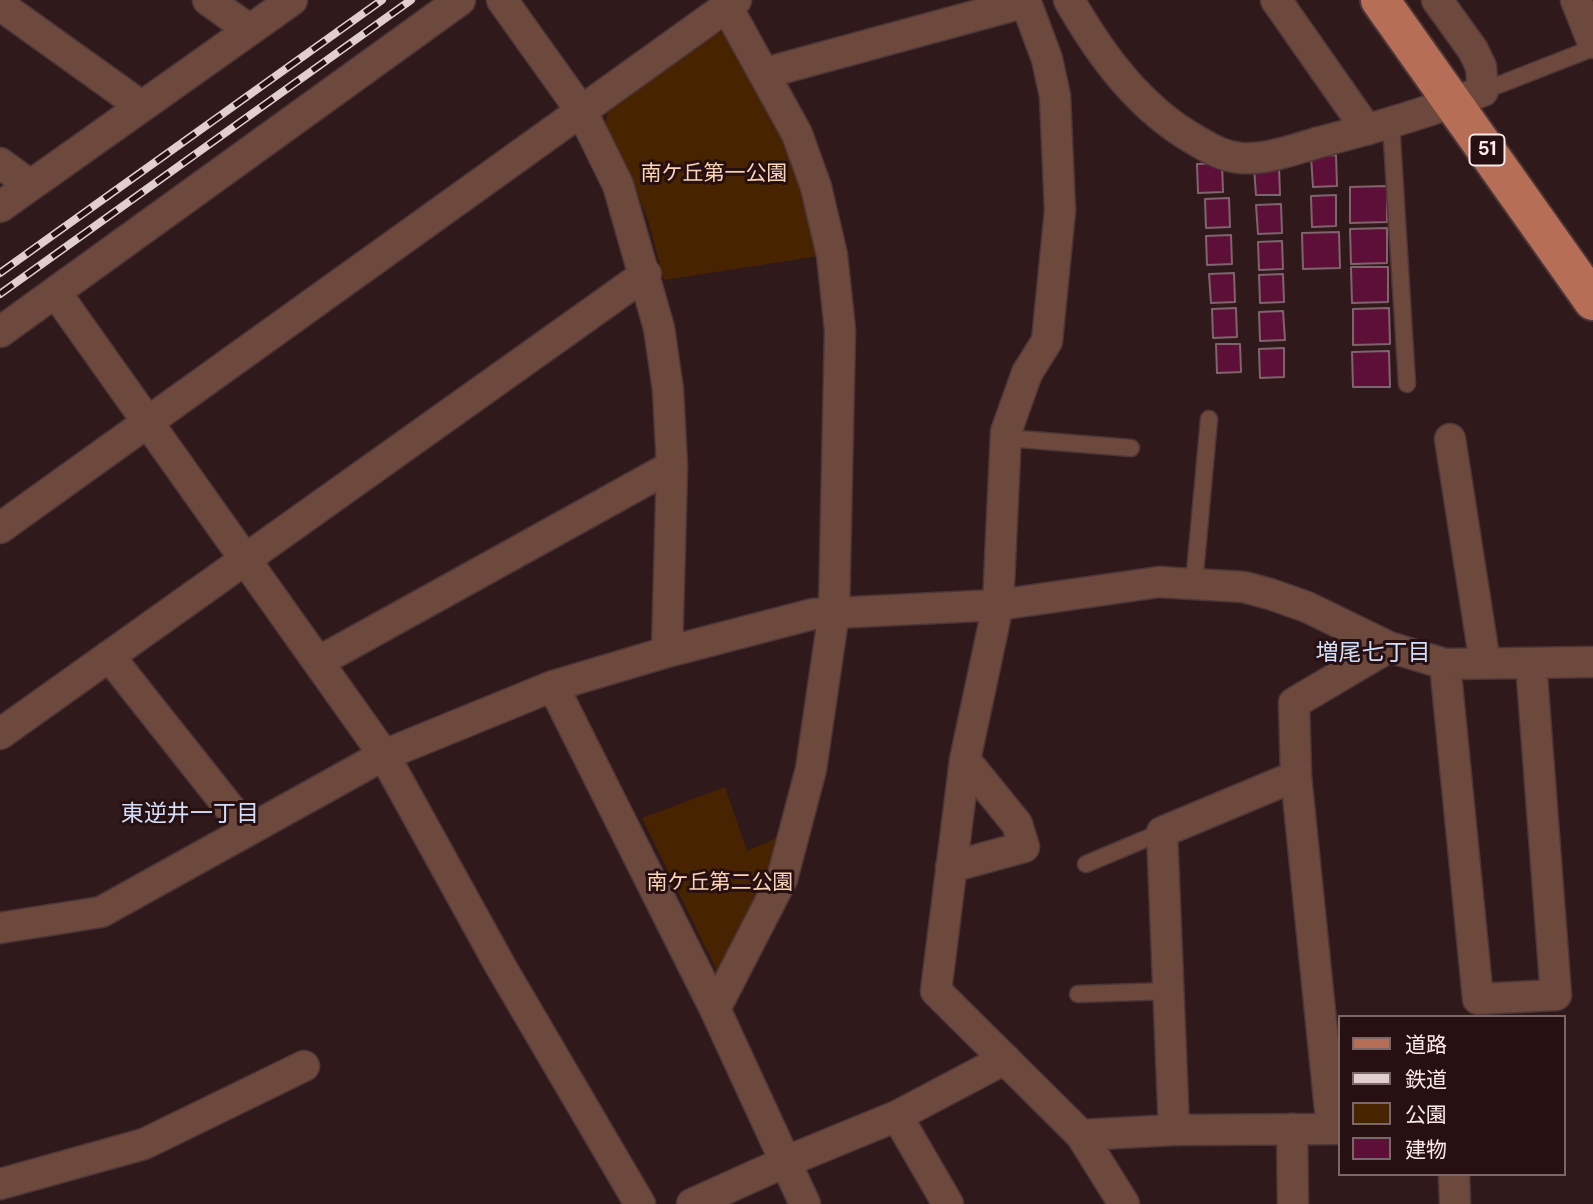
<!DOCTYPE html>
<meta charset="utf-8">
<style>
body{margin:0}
#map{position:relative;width:1593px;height:1204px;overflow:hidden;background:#30191a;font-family:"DM Sans","Noto Sans JP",sans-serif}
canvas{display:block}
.legend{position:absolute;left:1338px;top:1015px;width:228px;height:161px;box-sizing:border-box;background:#261011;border:2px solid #7b6768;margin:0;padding:9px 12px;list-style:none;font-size:21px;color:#fbeaea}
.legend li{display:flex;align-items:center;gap:14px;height:35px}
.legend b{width:35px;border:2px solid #7b6768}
</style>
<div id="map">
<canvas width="1593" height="1204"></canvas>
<ul class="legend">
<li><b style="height:9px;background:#b66e57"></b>道路</li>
<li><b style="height:9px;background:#e1cfcf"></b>鉄道</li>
<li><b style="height:19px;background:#472300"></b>公園</li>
<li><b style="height:19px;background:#5d0f37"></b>建物</li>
</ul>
</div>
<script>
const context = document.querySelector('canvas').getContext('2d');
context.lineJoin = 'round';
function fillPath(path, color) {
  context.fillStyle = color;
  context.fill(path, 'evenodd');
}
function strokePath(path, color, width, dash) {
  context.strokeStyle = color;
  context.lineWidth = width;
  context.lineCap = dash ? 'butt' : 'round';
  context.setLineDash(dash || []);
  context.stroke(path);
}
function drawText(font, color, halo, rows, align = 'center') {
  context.font = font + ' "DM Sans","Noto Sans JP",sans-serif';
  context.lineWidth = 6;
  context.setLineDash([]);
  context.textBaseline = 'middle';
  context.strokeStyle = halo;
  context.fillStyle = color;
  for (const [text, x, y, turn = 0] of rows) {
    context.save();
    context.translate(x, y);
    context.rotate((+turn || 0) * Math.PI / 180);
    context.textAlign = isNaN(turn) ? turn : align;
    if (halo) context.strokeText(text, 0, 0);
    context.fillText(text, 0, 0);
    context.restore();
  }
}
fillPath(new Path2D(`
 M 717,32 L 730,34 L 784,135 L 804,190 L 819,256 L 664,280 L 649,223 L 633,182 L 605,129 L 608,111 Z
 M 725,787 L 747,851 L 781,836 L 769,872 L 718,973 L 642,818 Z`), '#472300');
const building = new Path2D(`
 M 1336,155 L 1337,186 L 1313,187 L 1311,156 Z
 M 1222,163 L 1223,192 L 1198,193 L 1197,164 Z
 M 1279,166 L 1280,195 L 1256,195 L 1254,167 Z
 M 1387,186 L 1387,222 L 1350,223 L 1350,187 Z
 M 1336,195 L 1336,226 L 1312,227 L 1311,196 Z
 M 1229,198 L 1230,227 L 1206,228 L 1205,199 Z
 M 1281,204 L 1282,233 L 1258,234 L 1256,205 Z
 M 1387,228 L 1387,263 L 1351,264 L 1350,229 Z
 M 1339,232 L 1340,268 L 1303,269 L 1302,233 Z
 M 1231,235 L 1232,264 L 1207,265 L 1206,236 Z
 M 1282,241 L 1283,269 L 1259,270 L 1258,242 Z
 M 1351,267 L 1388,267 L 1388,302 L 1352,303 Z
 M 1234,273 L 1235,302 L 1211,303 L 1209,274 Z
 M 1283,274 L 1284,302 L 1260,303 L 1259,275 Z
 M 1236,308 L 1237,337 L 1213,338 L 1212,309 Z
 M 1389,308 L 1390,344 L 1353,345 L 1353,309 Z
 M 1283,311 L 1285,340 L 1260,341 L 1259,312 Z
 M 1216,344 L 1240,344 L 1241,372 L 1217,373 Z
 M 1284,348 L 1284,377 L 1260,378 L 1259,349 Z
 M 1389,351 L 1390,387 L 1353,387 L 1352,352 Z`);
fillPath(building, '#5d0f37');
strokePath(building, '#7f646e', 2);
const lane = new Path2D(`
 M 1483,91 L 1593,48
 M 1391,123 L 1407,384
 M 1006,438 L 1131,448
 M 1194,584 L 1209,419
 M 1086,864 L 1162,832
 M 1078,994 L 1169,991`);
const street = new Path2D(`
 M 208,0 L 250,30
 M 502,0 L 582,112 L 618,185 L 659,328 L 668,390 L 672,466 L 667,652
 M 1025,0 L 1047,59 L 1055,96 L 1060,211 L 1047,341 L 1027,373 L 1006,432 L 998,605 L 965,760 L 936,991 L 1081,1135 L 1124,1204
 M 1069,0 C 1101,56 1140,109 1197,141 C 1211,149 1224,157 1241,158 C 1267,160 1295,149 1320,142 C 1375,128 1430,112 1483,91 L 1481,67 L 1473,50 L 1437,0
 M 1276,0 L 1367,130
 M 1576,0 L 1593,43
 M 0,5 L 141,106
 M 765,73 L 1026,2
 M 0,163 L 30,185
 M 0,207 L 292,0
 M 56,293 L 384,755 L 501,967 L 640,1204
 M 0,332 L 460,0
 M 1450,439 L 1485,663
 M 0,528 L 736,0
 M 109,656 L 247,830
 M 318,662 L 672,466
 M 1445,664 L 1478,999 L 1556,995 L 1531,663
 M 553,686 L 715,1009 L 805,1204
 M 0,734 L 646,274
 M 951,867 L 1024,847 L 1017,824 L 965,760
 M 0,928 L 101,912 L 384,755 L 553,686 L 667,652 L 813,614 L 998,605 L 1159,582 L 1244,587 L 1270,594 L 1307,607 L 1389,647 L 1445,664 L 1593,662
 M 715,1009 L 782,879 L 811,769 L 834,612 L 840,330 L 832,255 L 816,187 L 797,134 L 727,7
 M 897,1116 L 948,1204
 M 1292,1129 L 1293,1204
 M 1332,1129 L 1296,776 L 1294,703 L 1389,647
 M 1174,1130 L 1162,832 L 1296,776
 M 1081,1135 L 1174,1130 L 1339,1129
 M 1454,1174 L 1455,1204
 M 0,1184 L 144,1144 L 304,1066
 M 692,1204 L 785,1162 L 897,1116 L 1005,1059`);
const primary = new Path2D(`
 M 1380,0 L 1593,301`);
strokePath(lane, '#4c3637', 19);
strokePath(street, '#4c3637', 33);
strokePath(primary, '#4c3637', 42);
strokePath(lane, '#6c483d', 16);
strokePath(street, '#6c483d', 30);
strokePath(primary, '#b66e57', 38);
const rail = new Path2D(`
 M 0,273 L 382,0
 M 0,294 L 411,0`);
strokePath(rail, '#e1cfcf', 8);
strokePath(rail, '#261011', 5, [16]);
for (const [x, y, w] of [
 [1487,150,35]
]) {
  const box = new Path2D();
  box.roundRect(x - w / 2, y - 15.5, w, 31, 5);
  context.fillStyle = '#261011';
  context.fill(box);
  strokePath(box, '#fbeaea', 2);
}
drawText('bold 19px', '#fbeaea', null, [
 ["51",1487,150]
]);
drawText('21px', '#fbd4b7', '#261011', [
 ["南ケ丘第一公園",714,174],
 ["南ケ丘第二公園",720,883]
]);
drawText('23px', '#d3dffa', '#261011', [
 ["増尾七丁目",1373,654],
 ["東逆井一丁目",190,815]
]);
</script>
